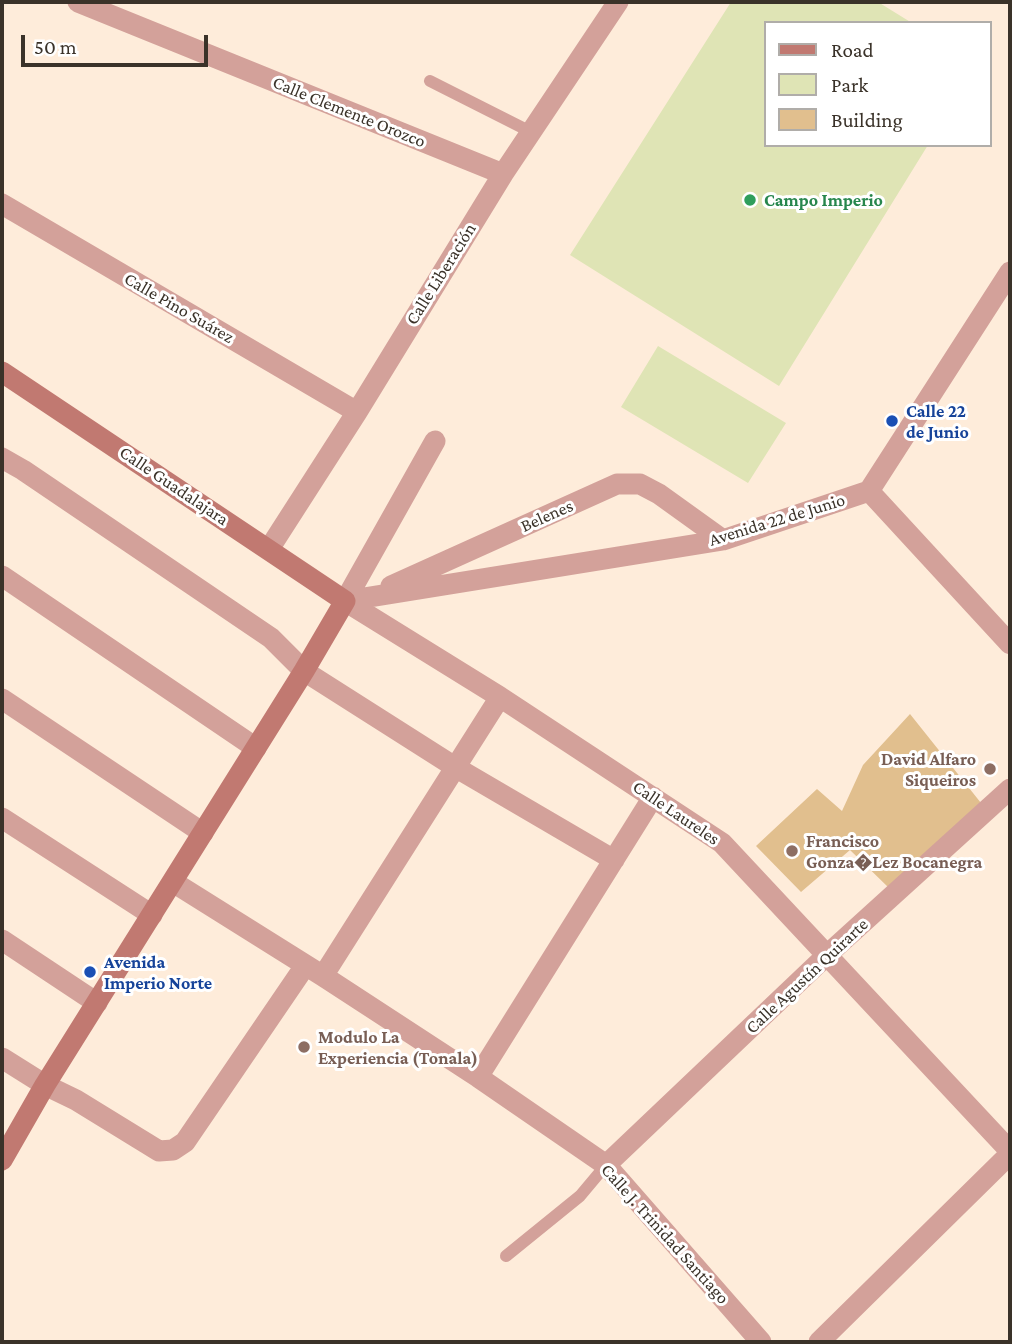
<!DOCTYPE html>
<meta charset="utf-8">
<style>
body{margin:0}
#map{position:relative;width:1012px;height:1344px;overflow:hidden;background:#feecda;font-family:"Crimson Pro",serif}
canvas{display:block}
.frame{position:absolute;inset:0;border:4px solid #3a3229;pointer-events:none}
.legend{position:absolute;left:764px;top:21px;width:228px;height:126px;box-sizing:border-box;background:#fff;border:2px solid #b0ada9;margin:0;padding:9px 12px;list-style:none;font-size:21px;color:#3a3229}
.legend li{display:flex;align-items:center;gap:14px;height:35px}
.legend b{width:35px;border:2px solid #b0ada9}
.scale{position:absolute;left:21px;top:35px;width:187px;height:32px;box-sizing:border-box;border:4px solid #3a3229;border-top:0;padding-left:9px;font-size:21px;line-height:24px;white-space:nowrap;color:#3a3229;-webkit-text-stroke:5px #fff;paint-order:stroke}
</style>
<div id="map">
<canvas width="1012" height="1344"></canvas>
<div class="frame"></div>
<ul class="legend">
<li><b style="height:9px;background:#c17971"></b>Road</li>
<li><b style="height:19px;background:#dfe4b5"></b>Park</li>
<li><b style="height:19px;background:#e1bf8e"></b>Building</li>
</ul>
<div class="scale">50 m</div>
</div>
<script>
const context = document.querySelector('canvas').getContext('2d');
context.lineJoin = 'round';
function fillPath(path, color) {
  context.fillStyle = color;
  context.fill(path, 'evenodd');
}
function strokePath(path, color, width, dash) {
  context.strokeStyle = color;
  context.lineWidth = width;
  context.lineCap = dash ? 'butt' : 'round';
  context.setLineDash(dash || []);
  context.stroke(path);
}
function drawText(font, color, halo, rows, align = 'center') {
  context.font = font + ' "Crimson Pro",serif';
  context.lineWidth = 6;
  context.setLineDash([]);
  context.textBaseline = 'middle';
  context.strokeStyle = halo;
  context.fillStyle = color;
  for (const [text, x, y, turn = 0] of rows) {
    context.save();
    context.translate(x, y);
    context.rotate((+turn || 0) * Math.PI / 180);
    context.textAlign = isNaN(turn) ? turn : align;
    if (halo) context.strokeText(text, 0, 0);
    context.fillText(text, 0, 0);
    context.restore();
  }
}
fillPath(new Path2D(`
 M 731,2 L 878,2 L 912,23 L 765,23 L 765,145 L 928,145 L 779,386 L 570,255 Z
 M 658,346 L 786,423 L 748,483 L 621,407 Z`), '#dfe4b5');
fillPath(new Path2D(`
 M 910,714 L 981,803 L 889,888 L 850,850 L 801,892 L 756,846 L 817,789 L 842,811 L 863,765 Z`), '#e1bf8e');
strokePath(new Path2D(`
 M 430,81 L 531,132
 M 506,1256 L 580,1196 L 606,1165`), '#d3a19a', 12);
strokePath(new Path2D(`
 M 78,2 L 503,174
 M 2,204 L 357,412
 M 2,458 L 23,470 L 271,638 L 304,671 L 455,767 L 614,860
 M 869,491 L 1010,644
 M 269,549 L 357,412 L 503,174 L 618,2
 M 2,576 L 256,748
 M 391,586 L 617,484 L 640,484 L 659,494 L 723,540
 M 345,601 L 500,697 L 722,843 L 1010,1151
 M 345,601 L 723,540 L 869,491 L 1010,272
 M 345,601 L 435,441
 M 2,699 L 203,833
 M 2,818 L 152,915
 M 173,882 L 323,976 L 478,1077 L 606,1165 L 761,1342
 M 2,940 L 97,1003
 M 323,976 L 500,697
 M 2,1058 L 45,1085 L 76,1100 L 159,1151 L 173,1150 L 185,1142 L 305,966
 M 478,1077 L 653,797
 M 606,1165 L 827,955 L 1010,789
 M 819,1342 L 1010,1154`), '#d3a19a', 21);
strokePath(new Path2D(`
 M 2,372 L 345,601 L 304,671 L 45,1085 L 2,1160`), '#c17971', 21);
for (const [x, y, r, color] of [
 [750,200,7,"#2e9e5b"],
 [892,421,7,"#1a4fb4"],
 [990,769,7,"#8d6e63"],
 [792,851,7,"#8d6e63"],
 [90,972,7,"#1a4fb4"],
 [304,1047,7,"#8d6e63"]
]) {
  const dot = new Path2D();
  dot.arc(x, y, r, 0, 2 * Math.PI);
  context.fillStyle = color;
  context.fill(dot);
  strokePath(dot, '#fff', 2.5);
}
drawText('18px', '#3a3229', '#fff', [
 ["Calle Clemente Orozco",349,112,22],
 ["Calle Liberación",441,274,-58],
 ["Calle Pino Suárez",179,308,30],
 ["Calle Guadalajara",174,486,34],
 ["Belenes",547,516,-24],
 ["Avenida 22 de Junio",777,520,-17],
 ["Calle Laureles",676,813,34],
 ["Calle Agustín Quirarte",807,976,-43],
 ["Calle J. Trinidad Santiago",665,1234,48]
]);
drawText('bold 18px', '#27864d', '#fff', [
 ["Campo Imperio",764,200]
], 'left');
drawText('bold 18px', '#164399', '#fff', [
 ["Calle 22",906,411],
 ["de Junio",906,432],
 ["Avenida",104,962],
 ["Imperio Norte",104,983]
], 'left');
drawText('bold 18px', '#785e54', '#fff', [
 ["David Alfaro",976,759,"right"],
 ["Siqueiros",976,780,"right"],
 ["Francisco",806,841],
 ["Gonza�Lez Bocanegra",806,862],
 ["Modulo La",318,1037],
 ["Experiencia (Tonala)",318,1058]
], 'left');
</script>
